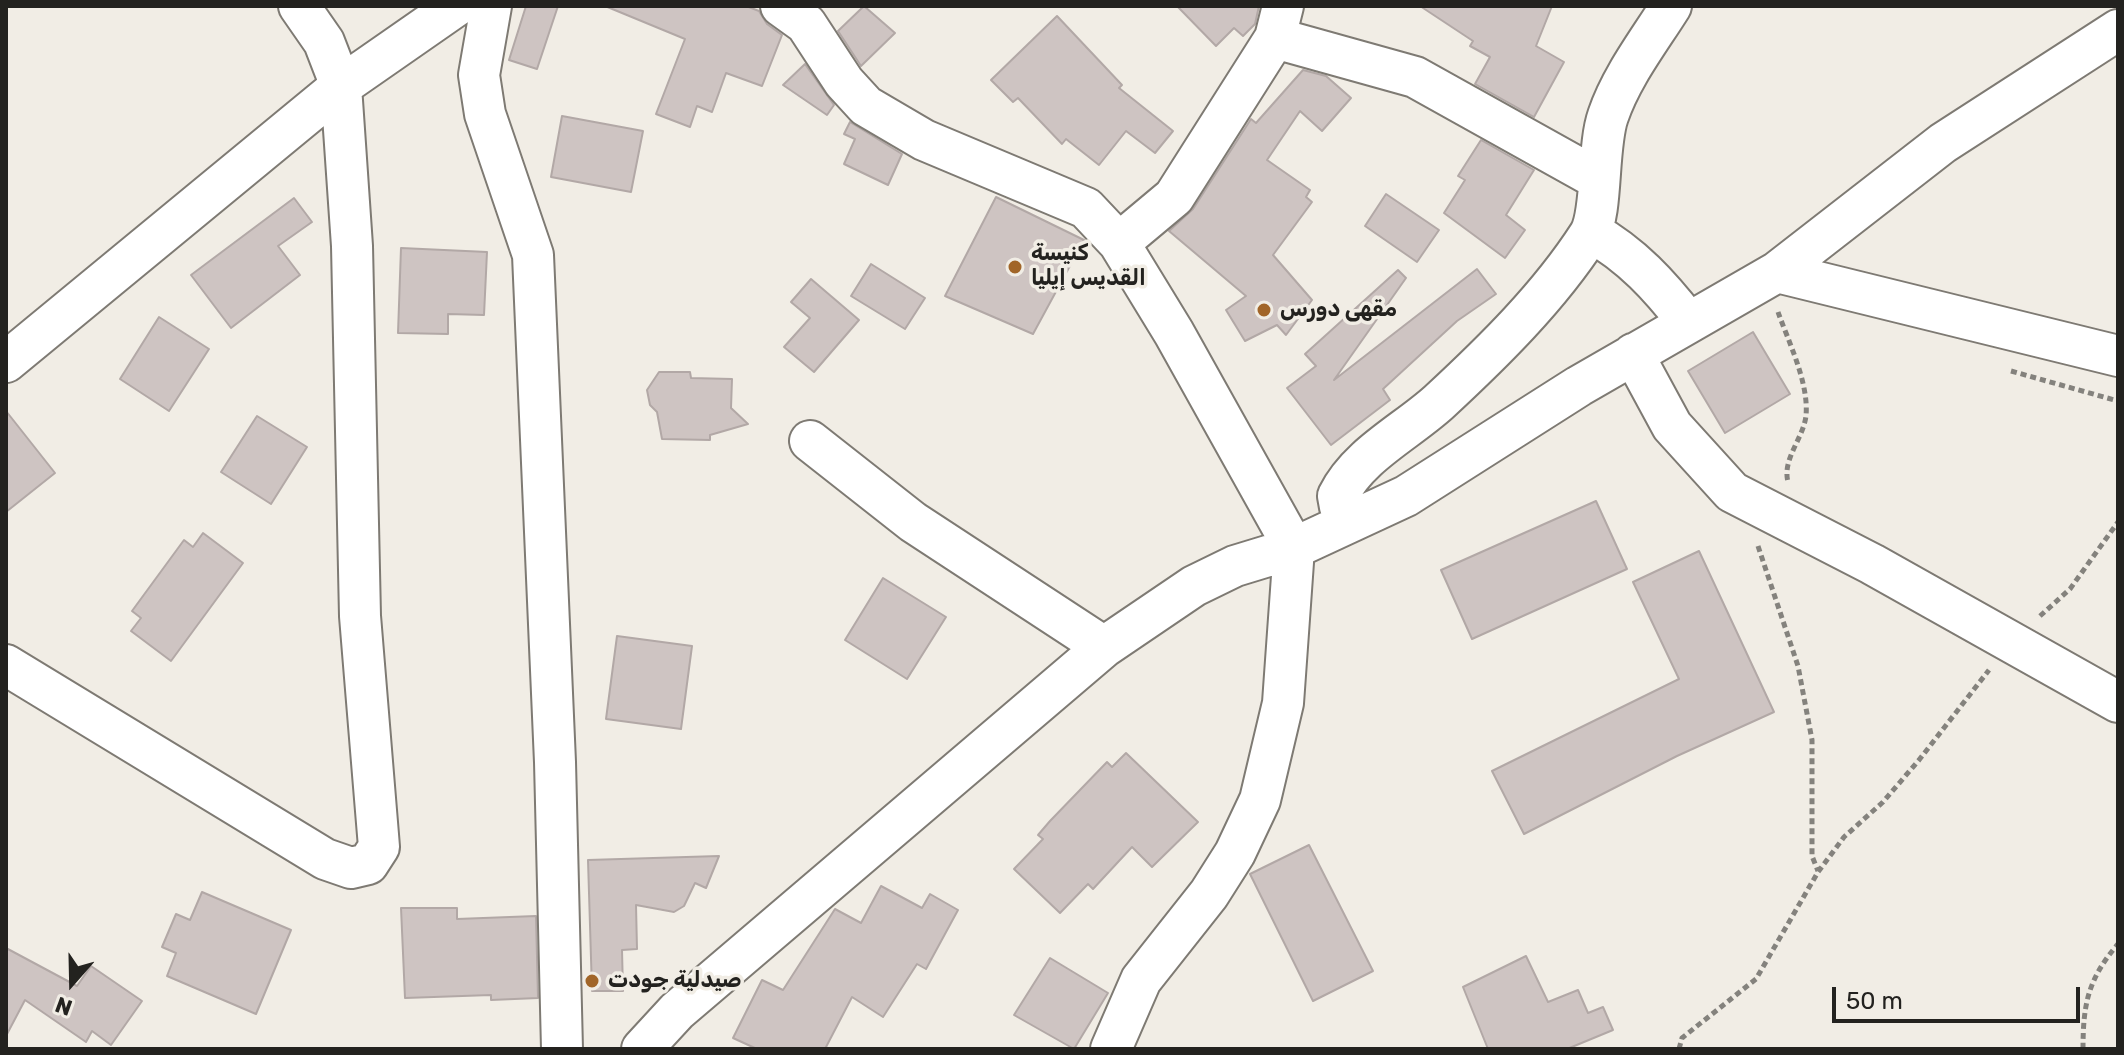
<!DOCTYPE html>
<meta charset="utf-8">
<style>
body{margin:0}
#map{position:relative;width:2124px;height:1055px;overflow:hidden;background:#f1ede5;font-family:Rubik,sans-serif}
canvas{display:block}
.frame{position:absolute;inset:0;border:8px solid #23221f;pointer-events:none}
.north{position:absolute;left:32px;top:943px;width:80px;height:80px;-webkit-text-stroke:6px #f1ede5;paint-order:stroke;rotate:200deg;font-size:22px;font-weight:700;line-height:32px;text-align:center;color:#23221f}
.north::after{content:'';display:block;margin:auto;width:28px;height:36px;background:#23221f;clip-path:polygon(50% 0,100% 100%,50% 72%,0 100%)}
.scale{position:absolute;left:1832px;top:987px;width:248px;height:36px;box-sizing:border-box;border:4px solid #23221f;border-top:0;padding-left:10px;font-size:24px;line-height:28px;white-space:nowrap;color:#23221f;-webkit-text-stroke:6px #f1ede5;paint-order:stroke}
</style>
<div id="map">
<canvas width="2124" height="1055"></canvas>
<div class="frame"></div>
<div class="north">N</div>
<div class="scale">50 m</div>
</div>
<script>
const context = document.querySelector('canvas').getContext('2d');
context.lineJoin = 'round';
function fillPath(path, color) {
  context.fillStyle = color;
  context.fill(path, 'evenodd');
}
function strokePath(path, color, width, dash) {
  context.strokeStyle = color;
  context.lineWidth = width;
  context.lineCap = dash ? 'butt' : 'round';
  context.setLineDash(dash || []);
  context.stroke(path);
}
function drawText(font, color, halo, rows, align = 'center') {
  context.font = font + ' Rubik,"Noto Naskh Arabic",sans-serif';
  context.lineWidth = 7;
  context.setLineDash([]);
  context.textBaseline = 'middle';
  context.strokeStyle = halo;
  context.fillStyle = color;
  for (const [text, x, y, turn = 0] of rows) {
    context.save();
    context.translate(x, y);
    context.rotate((+turn || 0) * Math.PI / 180);
    context.textAlign = isNaN(turn) ? turn : align;
    if (halo) context.strokeText(text, 0, 0);
    context.fillText(text, 0, 0);
    context.restore();
  }
}
const building = new Path2D(`
 M 526,6 L 558,6 L 537,69 L 509,60 Z
 M 605,6 L 746,6 L 759,11 L 767,24 L 782,35 L 762,86 L 726,73 L 712,112 L 697,106 L 690,127 L 656,114 L 685,39 Z
 M 864,6 L 895,33 L 861,66 L 838,31 Z
 M 1177,6 L 1259,6 L 1255,24 L 1243,36 L 1234,28 L 1216,46 Z
 M 1420,6 L 1552,6 L 1536,46 L 1564,62 L 1534,117 L 1475,84 L 1490,57 L 1470,46 L 1473,41 Z
 M 1057,16 L 1122,85 L 1119,88 L 1173,131 L 1155,153 L 1126,131 L 1099,165 L 1066,139 L 1062,144 L 1018,98 L 1013,102 L 991,80 Z
 M 805,64 L 834,105 L 827,115 L 783,85 Z
 M 1303,70 L 1326,76 L 1351,98 L 1322,131 L 1300,111 L 1267,160 L 1310,190 L 1306,197 L 1312,202 L 1273,255 L 1312,300 L 1286,335 L 1277,325 L 1245,341 L 1226,310 L 1246,296 L 1169,231 L 1193,209 L 1251,119 L 1256,123 Z
 M 562,116 L 643,131 L 631,192 L 551,177 Z
 M 850,122 L 902,154 L 888,185 L 844,164 L 855,139 L 844,134 Z
 M 1481,140 L 1534,170 L 1506,215 L 1525,230 L 1505,258 L 1444,213 L 1465,180 L 1458,176 Z
 M 1386,194 L 1439,230 L 1417,262 L 1365,226 Z
 M 996,197 L 1084,240 L 1033,334 L 945,296 Z
 M 294,198 L 312,222 L 278,246 L 300,275 L 231,328 L 191,275 Z
 M 401,248 L 487,252 L 484,315 L 448,314 L 448,334 L 398,333 Z
 M 871,264 L 925,298 L 905,329 L 851,296 Z
 M 1477,269 L 1496,294 L 1457,321 L 1383,389 L 1390,400 L 1331,445 L 1287,388 L 1316,366 L 1305,354 L 1398,270 L 1406,278 L 1334,380 Z
 M 811,279 L 859,320 L 814,372 L 784,347 L 810,318 L 791,302 Z
 M 159,317 L 209,349 L 169,411 L 120,379 Z
 M 1753,332 L 1790,394 L 1725,433 L 1688,371 Z
 M 659,372 L 690,372 L 691,378 L 732,379 L 731,408 L 748,424 L 710,435 L 710,440 L 662,439 L 657,412 L 650,405 L 647,390 Z
 M 6,411 L 55,473 L 6,512 Z
 M 257,416 L 307,447 L 271,504 L 221,472 Z
 M 1596,501 L 1627,569 L 1472,639 L 1441,570 Z
 M 203,533 L 243,563 L 171,661 L 131,631 L 141,618 L 132,611 L 184,540 L 193,547 Z
 M 1699,551 L 1774,712 L 1677,756 L 1524,834 L 1492,771 L 1679,679 L 1633,582 Z
 M 883,578 L 946,617 L 907,679 L 845,640 Z
 M 617,636 L 692,646 L 681,729 L 606,719 Z
 M 1126,753 L 1198,822 L 1152,867 L 1132,847 L 1093,889 L 1088,884 L 1060,913 L 1014,869 L 1043,839 L 1038,835 L 1050,821 L 1107,762 L 1112,767 Z
 M 1309,845 L 1373,971 L 1313,1001 L 1250,874 Z
 M 719,856 L 706,888 L 695,883 L 684,906 L 674,912 L 636,905 L 637,949 L 622,950 L 623,991 L 592,991 L 588,860 Z
 M 881,886 L 922,908 L 930,894 L 958,910 L 926,969 L 917,964 L 883,1017 L 852,997 L 825,1049 L 757,1049 L 733,1038 L 762,980 L 783,990 L 835,909 L 861,923 Z
 M 202,892 L 291,930 L 256,1014 L 167,976 L 176,953 L 162,947 L 176,914 L 190,920 Z
 M 401,908 L 457,908 L 457,919 L 536,916 L 538,998 L 491,1000 L 491,995 L 405,998 Z
 M 6,948 L 77,986 L 91,966 L 142,1001 L 111,1045 L 92,1031 L 86,1042 L 25,1000 L 6,1036 Z
 M 1526,956 L 1548,1002 L 1578,990 L 1588,1013 L 1603,1007 L 1613,1030 L 1567,1049 L 1488,1049 L 1463,987 Z
 M 1050,958 L 1108,993 L 1074,1049 L 1014,1015 Z`);
fillPath(building, '#cec4c2');
strokePath(building, '#b2a8a6', 2);
const minor = new Path2D(`
 M 491,6 L 479,75 L 485,114 L 533,255 L 555,762 L 562,1049
 M 781,6 L 806,24 L 844,82 L 866,106 L 924,140 L 1086,208 L 1119,243 L 1174,333 L 1294,548 L 1283,703 L 1260,800 L 1235,853 L 1209,894 L 1141,980 L 1111,1049
 M 1275,38 L 1415,77 L 1598,179
 M 1591,232 C 1632,255 1660,286 1688,322
 M 1119,243 L 1174,197 L 1275,38 L 1283,6
 M 1777,272 L 2118,356
 M 1633,354 L 1672,426 L 1732,492 L 1872,564 L 2118,702
 M 6,362 L 341,86 L 456,6
 M 810,441 L 913,522 L 1104,647
 M 1350,522 L 1340,507 L 1338,496 C 1358,455 1406,432 1439,402 C 1493,352 1549,297 1589,235 C 1603,213 1597,147 1608,116 C 1621,77 1649,41 1671,6
 M 6,665 L 325,859 L 351,868 L 368,864 L 379,847 L 360,616 L 352,246 L 341,86 L 324,42 L 299,6
 M 642,1049 L 677,1011 L 1104,647 L 1194,586 L 1235,566 L 1294,548 L 1406,496 L 1579,386 L 1777,272 L 1943,143 L 2118,30`);
strokePath(minor, '#7e7a73', 44);
strokePath(new Path2D(`
 M 1778,312 C 1789,343 1809,383 1806,416 C 1803,439 1782,459 1788,482
 M 2011,371 L 2118,401
 M 1758,546 L 1798,666 L 1812,740 L 1812,856 L 1818,871
 M 2040,616 L 2070,589 L 2118,522
 M 1679,1049 L 1682,1038 L 1756,979 L 1818,872 L 1844,837 L 1883,802 L 1919,760 L 1989,670
 M 2083,1049 C 2083,1004 2088,979 2118,944`), '#84827d', 5, [6, 4]);
strokePath(minor, '#fff', 40);
for (const [x, y, r, color] of [
 [1015,267,8,"#a16528"],
 [1264,310,8,"#a16528"],
 [592,981,8,"#a16528"]
]) {
  const dot = new Path2D();
  dot.arc(x, y, r, 0, 2 * Math.PI);
  context.fillStyle = color;
  context.fill(dot);
  strokePath(dot, '#f1ede5', 3);
}
drawText('bold 22px', '#23221f', '#f1ede5', [
 ["كنيسة",1031,254],
 ["القديس إيليا",1031,279],
 ["مقهى دورس",1280,310],
 ["صيدلية جودت",608,981]
], 'left');
</script>
